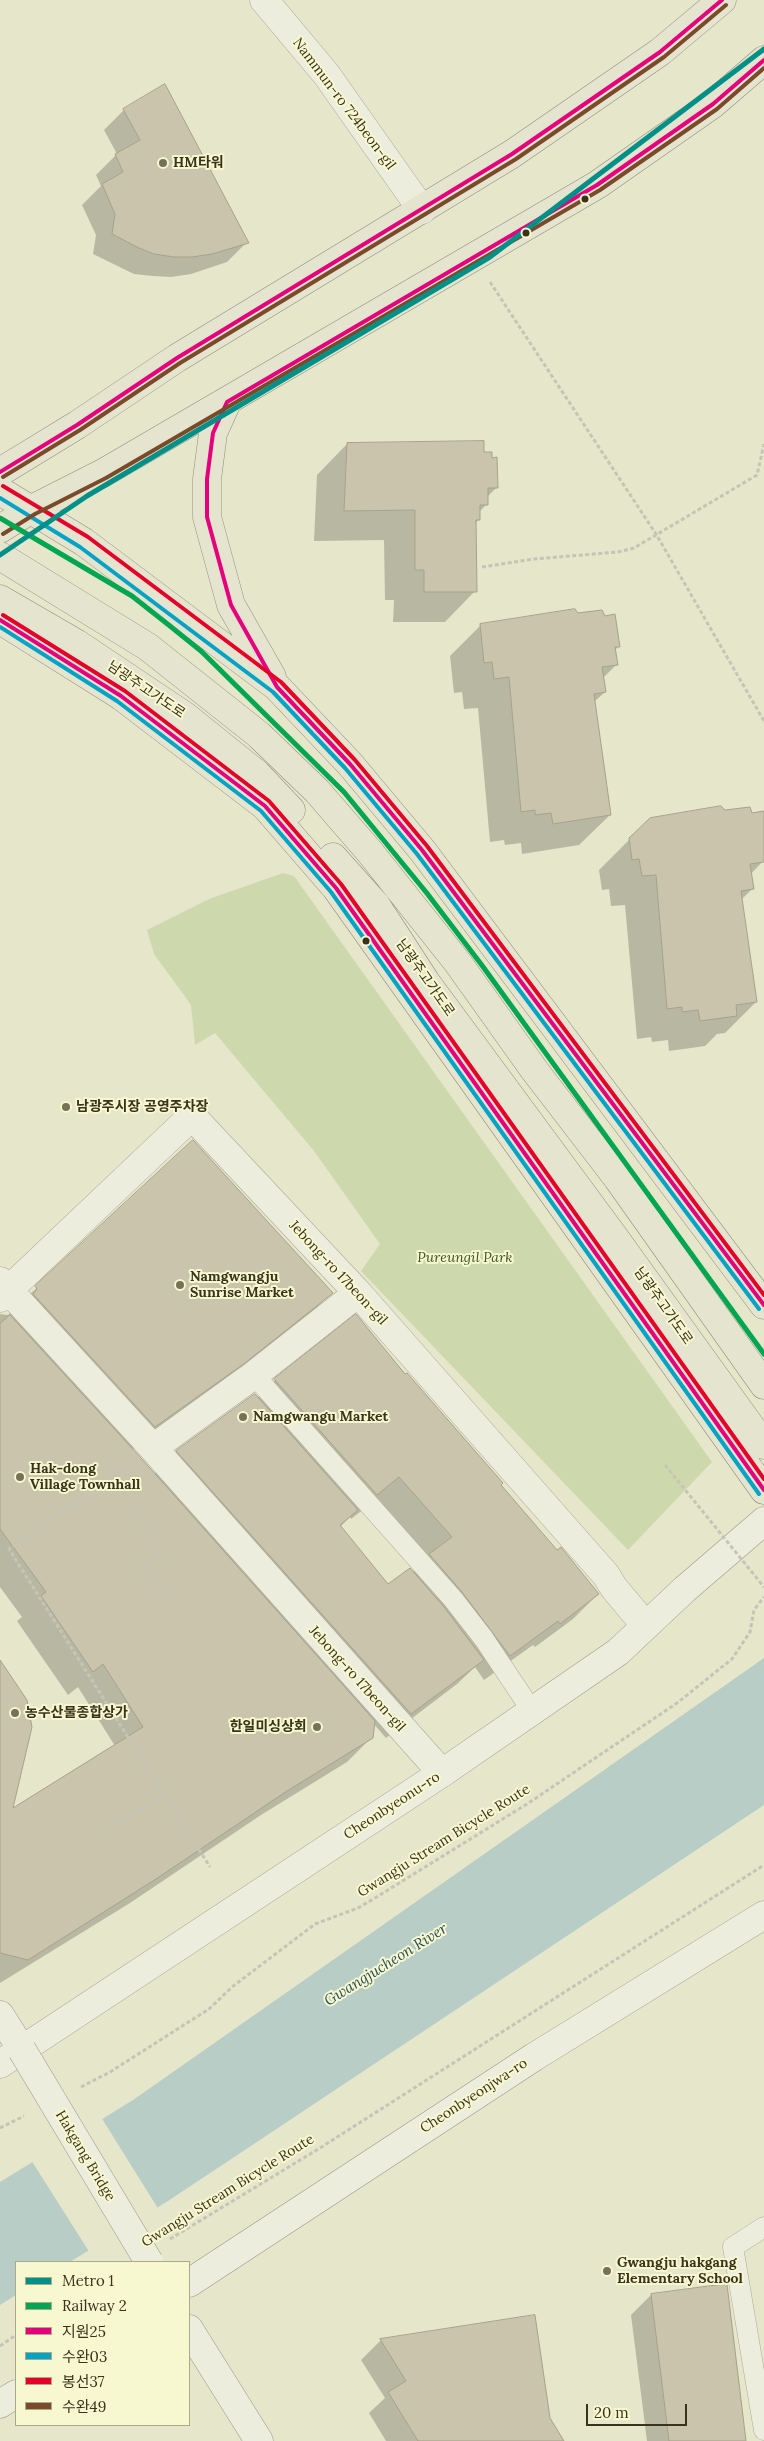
<!DOCTYPE html>
<meta charset="utf-8">
<style>
body{margin:0}
#map{position:relative;width:764px;height:2441px;overflow:hidden;background:#e6e6cb;font-family:Lora,"Noto Sans KR",serif}
canvas{display:block}
.legend{position:absolute;left:15px;top:2261px;width:175px;height:165px;box-sizing:border-box;background:#f7f7d0;border:1px solid #aba988;margin:0;padding:6px 9px;list-style:none;font-size:15px;color:#3a331c}
.legend li{display:flex;align-items:center;gap:10px;height:25px}
.legend b{width:25px;border:1px solid #aba988}
.scale{position:absolute;left:586px;top:2404px;width:101px;height:22px;box-sizing:border-box;border:2px solid #3a331c;border-top:0;padding-left:6px;font-size:15px;line-height:18px;white-space:nowrap;color:#3a331c;-webkit-text-stroke:4px #f7f7d0;paint-order:stroke}
</style>
<div id="map">
<canvas width="764" height="2441"></canvas>
<ul class="legend">
<li><b style="height:6px;background:#009088"></b>Metro 1</li>
<li><b style="height:6px;background:#00a651"></b>Railway 2</li>
<li><b style="height:6px;background:#e5007d"></b>지원25</li>
<li><b style="height:6px;background:#03a3c5"></b>수완03</li>
<li><b style="height:6px;background:#e4002b"></b>봉선37</li>
<li><b style="height:6px;background:#7a4b2a"></b>수완49</li>
</ul>
<div class="scale">20 m</div>
</div>
<script>
const context = document.querySelector('canvas').getContext('2d');
context.lineJoin = 'round';
function fillPath(path, color) {
  context.fillStyle = color;
  context.fill(path, 'evenodd');
}
function strokePath(path, color, width, dash) {
  context.strokeStyle = color;
  context.lineWidth = width;
  context.lineCap = dash ? 'butt' : 'round';
  context.setLineDash(dash || []);
  context.stroke(path);
}
function drawText(font, color, halo, rows, align = 'center') {
  context.font = font + ' Lora,"Noto Sans KR",serif';
  context.lineWidth = 4;
  context.setLineDash([]);
  context.textBaseline = 'middle';
  context.strokeStyle = halo;
  context.fillStyle = color;
  for (const [text, x, y, turn = 0] of rows) {
    context.save();
    context.translate(x, y);
    context.rotate((+turn || 0) * Math.PI / 180);
    context.textAlign = isNaN(turn) ? turn : align;
    if (halo) context.strokeText(text, 0, 0);
    context.fillText(text, 0, 0);
    context.restore();
  }
}
fillPath(new Path2D(`
 M 283,873 L 294,876 L 712,1462 L 628,1550 L 361,1271 L 380,1244 L 314,1151 L 215,1033 L 195,1045 L 191,1005 L 154,954 L 147,930 L 209,899 Z`), '#cdd9ad');
fillPath(new Path2D(`
 M 764,1658 L 764,1805 L 168,2201 L 70,2262 L 16,2262 L 16,2295 L 0,2305 L 0,2182 L 133,2100 Z`), '#b7cdc5');
fillPath(new Path2D(`
 M 101,2117 L 159,2210 L 90,2253 L 31,2160 Z`), '#e6e6cb');
fillPath(new Path2D(`
 M 124,110 L 247,242 L 227,262 L 191,274 L 171,277 L 153,276 L 134,274 L 93,254 L 96,235 L 82,205 L 101,186 L 96,175 L 117,154 L 104,130 Z
 M 347,444 L 483,453 L 497,487 L 487,497 L 487,504 L 479,512 L 479,519 L 475,524 L 475,591 L 445,622 L 393,622 L 394,600 L 385,600 L 384,540 L 314,541 L 317,475 Z
 M 481,625 L 619,646 L 614,651 L 616,665 L 603,678 L 605,692 L 594,702 L 610,815 L 579,845 L 522,854 L 521,843 L 505,845 L 504,840 L 490,842 L 478,708 L 464,709 L 462,692 L 454,693 L 450,656 Z
 M 725,811 L 764,832 L 763,861 L 750,875 L 752,889 L 741,900 L 756,1002 L 725,1033 L 717,1034 L 705,1046 L 669,1051 L 668,1040 L 652,1042 L 651,1037 L 637,1039 L 625,905 L 611,906 L 609,889 L 602,890 L 599,870 L 650,819 Z
 M 193,1141 L 331,1293 L 307,1317 L 218,1387 L 132,1450 L 154,1474 L 177,1451 L 257,1398 L 275,1380 L 356,1316 L 556,1552 L 560,1549 L 598,1594 L 573,1619 L 535,1647 L 533,1645 L 484,1680 L 475,1667 L 457,1684 L 386,1738 L 373,1723 L 372,1737 L 347,1762 L 261,1815 L 130,1903 L 0,1983 L 0,1662 L 11,1811 L 115,1746 L 78,1687 L 68,1695 L 17,1621 L 22,1617 L 0,1587 L 0,1314 L 8,1315 ZM 374,1501 L 425,1560 L 412,1573 L 388,1585 L 340,1527 L 350,1517 L 351,1519 Z
 M 651,2295 L 745,2441 L 647,2441 L 631,2315 Z
 M 381,2340 L 549,2418 L 563,2441 L 386,2441 L 369,2413 L 385,2398 L 361,2360 Z`), '#0003');
const building = new Path2D(`
 M 165,84 L 249,243 L 212,254 L 192,257 L 174,257 L 154,254 L 139,248 L 112,234 L 115,214 L 102,184 L 123,172 L 115,154 L 140,140 L 123,109 Z
 M 484,441 L 484,452 L 492,452 L 492,458 L 497,457 L 498,488 L 488,488 L 488,505 L 480,505 L 480,520 L 476,520 L 477,592 L 424,592 L 424,570 L 415,570 L 415,510 L 344,511 L 347,443 Z
 M 575,609 L 578,613 L 602,610 L 605,616 L 615,614 L 620,647 L 615,647 L 618,665 L 602,667 L 606,692 L 594,694 L 611,815 L 553,824 L 551,813 L 535,815 L 535,810 L 521,812 L 509,677 L 494,679 L 492,662 L 484,663 L 480,624 Z
 M 721,806 L 725,810 L 750,807 L 752,813 L 764,811 L 764,862 L 750,864 L 754,889 L 741,891 L 757,1002 L 736,1005 L 737,1016 L 700,1021 L 698,1010 L 682,1012 L 682,1007 L 667,1009 L 656,875 L 642,876 L 639,859 L 632,860 L 629,838 L 650,818 Z
 M 193,1140 L 333,1293 L 245,1363 L 155,1427 L 33,1294 L 37,1289 L 35,1286 Z
 M 356,1314 L 405,1374 L 407,1373 L 503,1483 L 501,1485 L 557,1550 L 561,1547 L 599,1594 L 560,1624 L 558,1621 L 510,1656 L 462,1592 L 429,1554 L 452,1537 L 399,1477 L 377,1495 L 274,1379 Z
 M 10,1315 L 141,1458 L 375,1721 L 373,1738 L 287,1791 L 156,1879 L 28,1960 L 0,1953 L 0,1660 L 27,1700 L 32,1727 L 13,1808 L 143,1727 L 103,1664 L 93,1672 L 41,1596 L 46,1592 L 0,1529 L 0,1324 Z
 M 255,1394 L 358,1510 L 340,1525 L 388,1584 L 410,1568 L 444,1607 L 484,1660 L 411,1714 L 176,1451 Z
 M 727,2284 L 746,2441 L 669,2441 L 651,2294 Z
 M 535,2315 L 550,2418 L 564,2441 L 418,2441 L 388,2392 L 406,2381 L 380,2339 Z`);
fillPath(building, '#cac4ac');
strokePath(building, '#a6a18a', 1);
const lane = new Path2D(`
 M 254,1375 L 453,1599 L 484,1639 L 532,1711
 M 764,2227 L 733,2247 L 764,2430`);
const street = new Path2D(`
 M 264,0 L 326,74 L 422,210
 M 0,1281 L 153,1448 L 442,1773
 M 0,1298 L 192,1116 L 358,1293 L 606,1575 L 614,1588 L 645,1625
 M 153,1448 L 254,1375 L 358,1293`);
const secondary = new Path2D(`
 M 0,2015 L 22,2050
 M 0,2064 L 442,1773 L 618,1652 L 685,1589 L 764,1521
 M 189,2283 L 534,2057 L 764,1915
 M 189,2329 L 259,2441
 M 0,2404 L 16,2394`);
const primary = new Path2D(`
 M 227,402 L 213,433 L 207,479 L 207,517 L 231,605 L 272,677
 M 0,472 L 77,425 L 177,358 L 512,154 L 660,52 L 722,0
 M 0,491 L 84,542 L 277,687 L 350,764 L 422,850 L 764,1305
 M 0,529 L 32,509 L 103,473 L 597,185 L 713,104 L 764,60
 M 0,556 L 148,647 L 259,735 L 317,791 L 369,851 L 458,963 L 535,1071 L 618,1179 L 764,1385
 M 0,599 L 76,643 L 185,716 L 257,774 L 291,810
 M 0,620 L 121,696 L 265,806 L 336,888 L 764,1490
 M 333,857 L 376,905 L 426,982 L 615,1238 L 764,1445`);
strokePath(lane, '#aba995', 21);
strokePath(street, '#aba995', 29);
strokePath(secondary, '#9a9885', 29);
strokePath(primary, '#908e7b', 29);
strokePath(new Path2D(`
 M 490,282 L 656,534 L 764,721
 M 482,567 L 534,559 L 618,552 L 634,548 L 757,475 L 764,444
 M 128,1466 L 9,1549 L 210,1867
 M 113,1477 L 164,1551 L 142,1567 L 166,1601
 M 106,1831 L 165,1796
 M 81,2087 L 110,2072 L 209,2009 L 232,1987 L 315,1924 L 358,1908 L 375,1898 L 527,1804 L 677,1703 L 732,1659 L 750,1632 L 754,1610 L 764,1597
 M 0,2128 L 24,2116
 M 170,2239 L 320,2148 L 764,1865
 M 0,2346 L 16,2335`), '#c6c4b4', 3, [4, 2.5]);
strokePath(lane, '#ededde', 20);
strokePath(street, '#ededde', 28);
strokePath(secondary, '#ededde', 28);
strokePath(primary, '#e5e4ce', 28);
const secondaryBridge = new Path2D(`
 M 22,2050 L 149,2262`);
strokePath(secondaryBridge, '#9a9885', 29, []);
strokePath(new Path2D(`
 M 665,1465 L 764,1587`), '#c6c4b4', 3, [4, 2.5]);
strokePath(secondaryBridge, '#ededde', 28);
strokePath(new Path2D(`
 M 764,60 L 713,104 L 597,185 L 227,402 L 213,433 L 207,479 L 207,517 L 231,605 L 277,687 L 350,764 L 422,850 L 764,1305
 M 0,472 L 77,425 L 177,358 L 512,154 L 660,52 L 722,0
 M 0,620 L 121,696 L 265,806 L 336,888 L 764,1490`), '#e5007d', 4);
strokePath(new Path2D(`
 M 0,498 L 80,547 L 273,692 L 345,768 L 417,854 L 759,1309
 M 0,627 L 117,701 L 261,811 L 331,892 L 759,1494`), '#03a3c5', 4);
strokePath(new Path2D(`
 M 3,486 L 88,537 L 281,682 L 355,760 L 427,846 L 764,1295
 M 3,615 L 125,691 L 269,801 L 341,884 L 764,1479`), '#e4002b', 4);
strokePath(new Path2D(`
 M 3,477 L 80,430 L 180,363 L 516,159 L 664,57 L 726,5
 M 3,534 L 35,514 L 106,478 L 600,190 L 717,109 L 764,68`), '#7a4b2a', 4);
strokePath(new Path2D(`
 M 0,518 L 132,596 L 170,626 L 201,651 L 344,792 L 426,892 L 481,964 L 764,1354`), '#00a651', 5);
strokePath(new Path2D(`
 M 0,555 L 87,496 L 490,257 L 764,49`), '#009088', 5);
for (const [x, y, r, color] of [
 [163,163,5,"#767259"],
 [585,199,4.5,"#3a331c"],
 [526,233,4.5,"#3a331c"],
 [366,941,4.5,"#3a331c"],
 [66,1107,5,"#767259"],
 [180,1285,5,"#767259"],
 [243,1417,5,"#767259"],
 [20,1477,5,"#767259"],
 [15,1713,5,"#767259"],
 [317,1727,5,"#767259"],
 [607,2271,5,"#767259"]
]) {
  const dot = new Path2D();
  dot.arc(x, y, r, 0, 2 * Math.PI);
  context.fillStyle = color;
  context.fill(dot);
  strokePath(dot, '#f7f7d0', 2);
}
drawText('14px', '#3a331c', '#f7f7d0', [
 ["Nammun-ro 724beon-gil",344,104,53],
 ["남광주고가도로",146,690,34],
 ["남광주고가도로",425,978,55],
 ["Jebong-ro 17beon-gil",338,1273,47],
 ["남광주고가도로",663,1306,55],
 ["Jebong-ro 17beon-gil",357,1679,48],
 ["Cheonbyeonu-ro",392,1806,-33],
 ["Gwangju Stream Bicycle Route",444,1841,-32],
 ["Cheonbyeonjwa-ro",474,2096,-33],
 ["Hakgang Bridge",85,2156,59],
 ["Gwangju Stream Bicycle Route",228,2191,-32]
]);
drawText('bold 14px', '#3a331c', '#f7f7d0', [
 ["HM타워",173,163],
 ["남광주시장 공영주차장",76,1107],
 ["Namgwangju",190,1277],
 ["Sunrise Market",190,1293],
 ["Namgwangu Market",253,1417],
 ["Hak-dong",30,1469],
 ["Village Townhall",30,1485],
 ["농수산물종합상가",25,1713],
 ["한일미싱상회",307,1727,"right"],
 ["Gwangju hakgang",617,2263],
 ["Elementary School",617,2279]
], 'left');
drawText('italic 14px', '#3b5722', '#f7f7d0', [
 ["Pureungil Park",465,1258]
]);
drawText('italic 15px', '#2b505a', '#f7f7d0', [
 ["Gwangjucheon River",386,1965,-32]
]);
</script>
